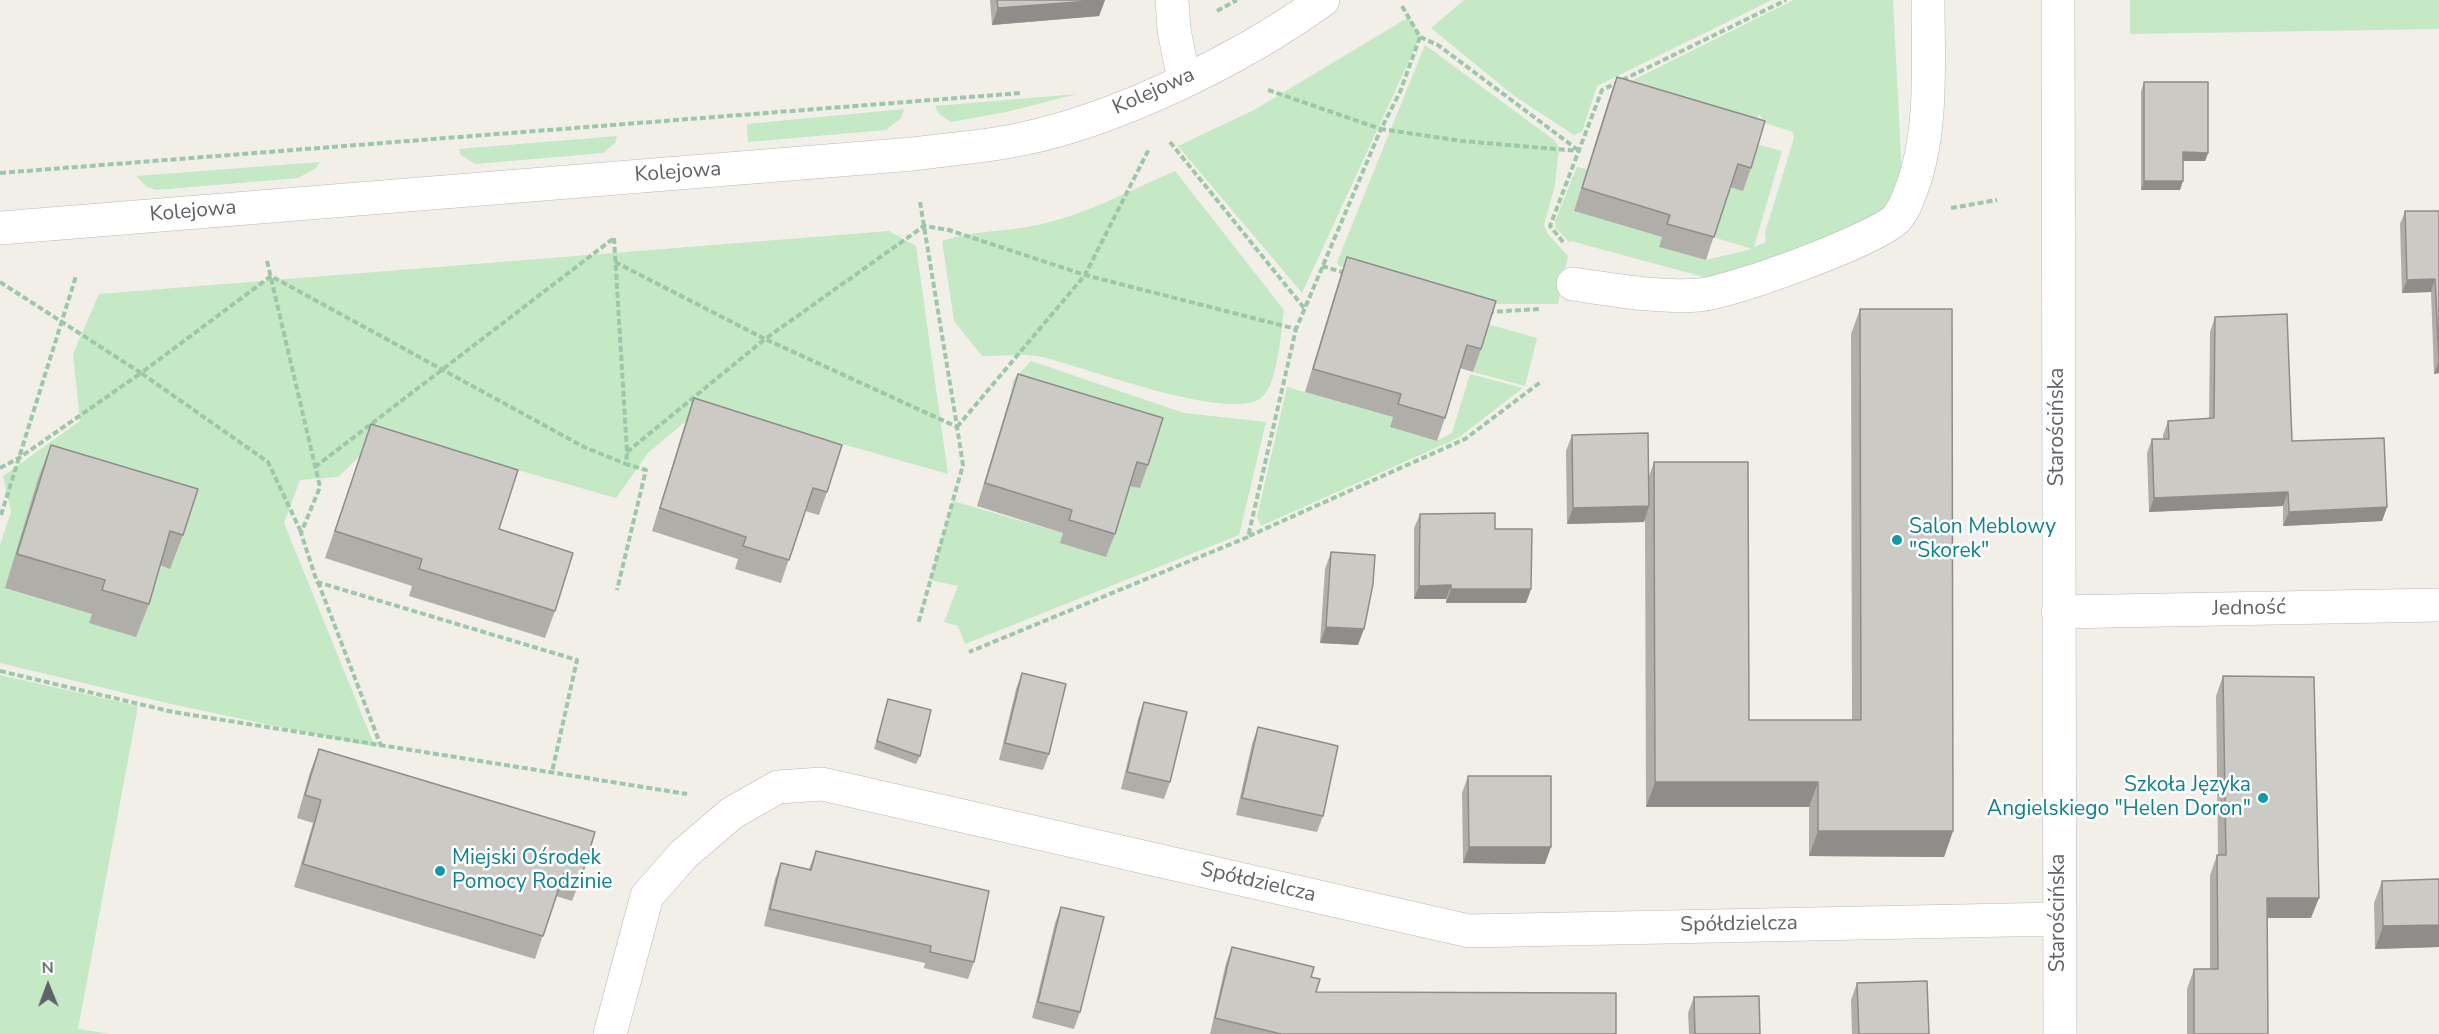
<!DOCTYPE html>
<meta charset="utf-8">
<style>
body{margin:0}
#map{position:relative;width:2439px;height:1034px;overflow:hidden;background:#f1efe8;font-family:"Nunito Sans",sans-serif}
canvas{display:block}
.north{position:absolute;left:18px;top:956px;width:60px;height:60px;-webkit-text-stroke:4px #fff;paint-order:stroke;rotate:359deg;font-size:16px;font-weight:700;line-height:24px;text-align:center;color:#5f6368}
.north::after{content:'';display:block;margin:auto;width:21px;height:27px;background:#5f6368;clip-path:polygon(50% 0,100% 100%,50% 72%,0 100%)}
</style>
<div id="map">
<canvas width="2439" height="1034"></canvas>
<div class="north">N</div>
</div>
<script>
const context = document.querySelector('canvas').getContext('2d');
context.lineJoin = 'round';
function fillPath(path, color) {
  context.fillStyle = color;
  context.fill(path, 'evenodd');
}
function strokePath(path, color, width, dash) {
  context.strokeStyle = color;
  context.lineWidth = width;
  context.lineCap = dash ? 'butt' : 'round';
  context.setLineDash(dash || []);
  context.stroke(path);
}
function drawText(font, color, halo, rows, align = 'center') {
  context.font = font + ' "Nunito Sans",sans-serif';
  context.lineWidth = 5;
  context.setLineDash([]);
  context.textBaseline = 'middle';
  context.strokeStyle = halo;
  context.fillStyle = color;
  for (const [text, x, y, turn = 0] of rows) {
    context.save();
    context.translate(x, y);
    context.rotate((+turn || 0) * Math.PI / 180);
    context.textAlign = isNaN(turn) ? turn : align;
    if (halo) context.strokeText(text, 0, 0);
    context.fillText(text, 0, 0);
    context.restore();
  }
}
fillPath(new Path2D(`
 M 1464,0 L 1772,0 L 1597,86 L 1582,132 L 1574,135 L 1513,95 L 1431,28 Z
 M 1794,0 L 1893,0 L 1902,178 L 1884,208 L 1861,222 L 1758,268 L 1711,279 L 1571,241 L 1570,243 L 1556,228 L 1555,221 L 1577,167 L 1587,169 L 1574,211 L 1662,237 L 1659,247 L 1706,260 L 1752,249 L 1713,237 L 1729,187 L 1756,144 L 1782,151 L 1754,247 L 1766,242 L 1765,233 L 1794,138 L 1793,132 L 1765,123 L 1759,114 L 1751,142 L 1613,90 Z
 M 2130,0 L 2439,0 L 2439,29 L 2130,34 Z
 M 1409,17 L 1420,37 L 1302,293 L 1178,146 L 1254,110 Z
 M 1425,45 L 1554,140 L 1559,147 L 1555,185 L 1544,225 L 1547,233 L 1568,256 L 1558,304 L 1474,304 L 1339,266 L 1337,262 Z
 M 1077,94 L 1006,112 L 951,122 L 939,114 L 935,106 Z
 M 904,109 L 901,118 L 886,130 L 748,142 L 747,124 Z
 M 617,136 L 615,143 L 603,153 L 475,164 L 461,155 L 459,149 Z
 M 320,162 L 316,168 L 298,178 L 156,190 L 147,187 L 136,176 Z
 M 1175,171 L 1284,310 C 1281,331 1278,384 1262,397 C 1233,424 1082,366 1042,357 C 1024,353 1001,356 982,356 L 954,321 L 942,241 C 974,230 1006,232 1038,225 C 1085,215 1131,190 1175,171 Z
 M 889,231 L 916,246 L 948,474 L 705,405 L 648,453 L 616,498 L 385,432 L 338,477 L 300,480 L 284,523 L 375,747 L 171,704 L 0,663 L 0,545 L 11,512 L 3,476 L 80,421 L 73,354 L 99,294 Z
 M 1487,324 L 1537,338 L 1525,386 L 1473,372 Z
 M 1031,361 L 1184,413 L 1266,422 L 1239,535 L 965,644 L 958,626 L 944,622 L 958,586 L 930,580 L 953,501 L 1063,533 L 1061,543 L 1129,485 L 1140,488 L 1155,441 L 1010,397 L 1013,380 Z
 M 1470,374 L 1523,388 L 1458,438 L 1261,526 L 1257,517 L 1287,387 L 1393,417 L 1390,427 L 1437,441 L 1452,433 Z
 M 0,675 L 138,706 L 78,1029 L 111,1034 L 0,1034 Z`), '#c5e8c5');
const minor = new Path2D(`
 M 1172,0 L 1174,30 L 1184,80
 M 2058,0 L 2060,1034
 M 0,228 L 913,154 C 949,149 986,147 1022,139 C 1119,119 1243,58 1323,0
 M 1573,284 C 1615,290 1657,298 1699,295 C 1730,293 1878,239 1897,218 C 1901,213 1906,204 1908,198 C 1934,138 1928,63 1928,0
 M 2058,612 L 2439,605
 M 610,1034 L 647,896 L 684,854 L 732,813 L 778,787 L 822,784 L 1469,931 L 2059,919`);
strokePath(minor, '#b5b8bc', 34);
strokePath(new Path2D(`
 M 1402,6 L 1420,37 L 1400,92 L 1381,129 L 1462,141 L 1579,151
 M 1217,11 L 1237,0
 M 1420,37 L 1438,45 L 1578,150
 M 1268,90 L 1381,129 L 1296,329
 M 1170,142 L 1305,309
 M 0,173 L 1021,93
 M 920,202 L 957,426
 M 1951,208 L 1997,200
 M 614,238 L 627,452 L 626,464 L 646,470 L 617,590
 M 1563,242 L 1550,226 L 1602,90 L 1786,0
 M 267,261 L 320,487 L 301,533 L 317,582 L 577,660 L 552,772
 M 615,262 L 765,339 L 924,226 L 949,230 L 1085,275 L 1149,149
 M 1322,266 L 1345,273
 M 0,282 L 141,373 L 271,276 L 584,447 L 626,464
 M 1488,312 L 1540,309
 M 957,427 L 1085,275 L 1296,329 L 1248,537 L 969,652
 M 627,452 L 765,339 L 957,427 L 963,465 L 918,624
 M 315,467 L 614,238
 M 0,468 L 19,458 L 141,373 L 268,462 L 301,532
 M 1,515 L 76,276
 M 1249,536 L 1465,439 L 1542,381
 M 318,582 L 381,746
 M 0,671 L 173,712 L 687,794`), '#9cc7a9', 4, [6, 3]);
strokePath(minor, '#fff', 33);
fillPath(new Path2D(`
 M 990,0 L 1105,0 L 1099,16 L 992,25 Z
 M 1617,77 L 1751,168 L 1743,191 L 1730,187 L 1706,260 L 1659,247 L 1662,237 L 1574,211 L 1609,99 Z
 M 2144,82 L 2208,153 L 2205,161 L 2183,161 L 2180,190 L 2141,190 L 2141,91 Z
 M 2405,211 L 2439,211 L 2439,373 L 2434,374 L 2431,292 L 2402,293 L 2400,224 Z
 M 1347,257 L 1481,349 L 1473,372 L 1460,368 L 1445,418 L 1437,441 L 1390,427 L 1393,417 L 1305,392 L 1339,280 Z
 M 1860,309 L 1953,831 L 1944,857 L 1809,856 L 1809,807 L 1646,807 L 1645,519 L 1644,522 L 1567,524 L 1566,451 L 1572,435 L 1649,476 L 1654,462 L 1749,720 L 1852,720 L 1851,334 Z
 M 2215,317 L 2292,441 L 2387,507 L 2382,521 L 2283,526 L 2283,506 L 2149,512 L 2147,453 L 2152,439 L 2163,439 L 2163,435 L 2168,421 L 2209,419 L 2210,332 Z
 M 1018,374 L 1148,465 L 1140,488 L 1130,486 L 1115,534 L 1106,557 L 1060,543 L 1063,533 L 977,506 L 1010,397 Z
 M 694,398 L 827,492 L 819,515 L 805,511 L 781,583 L 735,569 L 738,559 L 652,531 L 686,421 Z
 M 371,424 L 499,529 L 555,611 L 545,638 L 409,596 L 412,586 L 325,558 Z
 M 51,445 L 183,535 L 170,569 L 160,565 L 149,604 L 136,637 L 89,623 L 92,614 L 5,588 L 38,479 Z
 M 1420,514 L 1495,529 L 1531,589 L 1526,603 L 1446,603 L 1446,599 L 1414,599 L 1414,528 Z
 M 1331,552 L 1358,645 L 1320,643 L 1325,569 Z
 M 1022,673 L 1049,754 L 1043,770 L 999,760 L 1016,689 Z
 M 2223,676 L 2311,918 L 2267,918 L 2268,1034 L 2187,1034 L 2187,989 L 2194,969 L 2210,969 L 2210,875 L 2217,855 L 2218,855 L 2216,696 Z
 M 888,699 L 920,756 L 916,764 L 874,749 Z
 M 1144,702 L 1170,782 L 1164,799 L 1121,789 L 1138,719 Z
 M 1258,727 L 1323,816 L 1317,832 L 1236,815 L 1252,744 Z
 M 319,749 L 581,878 L 572,901 L 556,896 L 535,959 L 294,887 L 313,823 L 297,818 L 310,772 Z
 M 1468,776 L 1545,864 L 1463,863 L 1462,793 Z
 M 816,851 L 974,962 L 968,979 L 924,968 L 925,963 L 764,926 L 775,879 L 781,863 L 809,869 Z
 M 2439,879 L 2439,947 L 2375,949 L 2374,903 L 2382,881 Z
 M 1061,907 L 1080,1012 L 1074,1029 L 1032,1018 L 1055,923 Z
 M 1232,947 L 1311,977 L 1316,992 L 1616,1034 L 1210,1034 L 1226,963 Z
 M 1857,983 L 1929,1034 L 1852,1034 L 1851,1000 Z
 M 1694,997 L 1760,1034 L 1689,1034 L 1688,1013 Z`), '#afaea9');
fillPath(new Path2D(`
 M 1105,0 L 1099,16 L 992,25 L 998,8 Z
 M 2183,152 L 2208,153 L 2205,161 L 2180,161 Z
 M 2144,181 L 2183,181 L 2180,190 L 2141,190 Z
 M 2435,279 L 2431,292 L 2402,293 L 2407,280 Z
 M 2439,361 L 2439,373 L 2434,374 Z
 M 2288,492 L 2283,506 L 2149,512 L 2154,498 Z
 M 1649,506 L 1644,522 L 1567,524 L 1573,508 Z
 M 2387,507 L 2382,521 L 2283,526 L 2289,512 Z
 M 1451,585 L 1446,599 L 1414,599 L 1419,586 Z
 M 1451,589 L 1531,589 L 1526,603 L 1446,603 Z
 M 1326,627 L 1364,629 L 1358,645 L 1320,643 Z
 M 1655,782 L 1818,782 L 1809,807 L 1646,807 Z
 M 1818,831 L 1953,831 L 1944,857 L 1809,856 Z
 M 1469,847 L 1551,847 L 1545,864 L 1463,863 Z
 M 2267,898 L 2319,898 L 2311,918 L 2260,918 Z
 M 2439,925 L 2439,947 L 2375,949 L 2383,926 Z`), '#8f8d8a');
const building = new Path2D(`
 M 997,0 L 1103,0 L 998,8 Z
 M 1617,77 L 1765,121 L 1751,168 L 1738,164 L 1714,237 L 1667,224 L 1670,215 L 1582,188 Z
 M 2144,82 L 2208,82 L 2208,153 L 2183,152 L 2183,181 L 2144,181 Z
 M 2405,211 L 2439,211 L 2439,361 L 2435,279 L 2407,280 Z
 M 1347,257 L 1496,301 L 1481,349 L 1467,345 L 1445,418 L 1398,404 L 1401,394 L 1313,369 Z
 M 1860,309 L 1952,309 L 1953,831 L 1818,831 L 1818,782 L 1655,782 L 1654,462 L 1748,462 L 1749,720 L 1861,720 Z
 M 2287,314 L 2292,441 L 2384,438 L 2387,507 L 2289,512 L 2288,492 L 2154,498 L 2152,439 L 2169,439 L 2168,421 L 2214,418 L 2215,317 Z
 M 1018,374 L 1163,418 L 1148,465 L 1137,462 L 1115,534 L 1069,520 L 1072,510 L 985,483 Z
 M 694,398 L 842,445 L 827,492 L 813,488 L 789,560 L 743,546 L 746,537 L 660,508 Z
 M 371,424 L 518,470 L 499,529 L 573,553 L 555,611 L 419,569 L 422,559 L 335,531 Z
 M 1648,433 L 1649,506 L 1573,508 L 1572,435 Z
 M 51,445 L 198,489 L 183,535 L 170,531 L 149,604 L 102,590 L 105,580 L 17,554 Z
 M 1495,513 L 1495,529 L 1532,529 L 1531,589 L 1451,589 L 1451,585 L 1419,586 L 1420,514 Z
 M 1331,552 L 1375,555 L 1373,584 L 1364,629 L 1326,627 Z
 M 1022,673 L 1066,684 L 1049,754 L 1005,743 Z
 M 2223,676 L 2314,677 L 2319,898 L 2267,898 L 2268,1034 L 2194,1034 L 2194,969 L 2218,969 L 2217,855 L 2226,855 Z
 M 888,699 L 931,710 L 920,756 L 877,741 Z
 M 1144,702 L 1187,712 L 1170,782 L 1127,772 Z
 M 1258,727 L 1338,746 L 1323,816 L 1242,798 Z
 M 319,749 L 595,832 L 581,878 L 564,873 L 543,936 L 303,864 L 321,800 L 305,795 Z
 M 1468,776 L 1551,776 L 1551,847 L 1469,847 Z
 M 816,851 L 989,891 L 974,962 L 930,952 L 931,946 L 770,909 L 781,863 L 811,870 Z
 M 2439,879 L 2439,925 L 2383,926 L 2382,881 Z
 M 1061,907 L 1104,917 L 1080,1012 L 1038,1002 Z
 M 1232,947 L 1314,967 L 1311,977 L 1320,979 L 1316,992 L 1616,993 L 1616,1034 L 1281,1034 L 1215,1018 Z
 M 1927,981 L 1929,1034 L 1859,1034 L 1857,983 Z
 M 1759,996 L 1760,1034 L 1695,1034 L 1694,997 Z`);
fillPath(building, '#cccac5');
strokePath(building, '#8f8d8a', 1.5);
for (const [x, y, r, color] of [
 [1897,540,6,"#0f9aa8"],
 [2263,798,6,"#0f9aa8"],
 [440,871,6,"#0f9aa8"]
]) {
  const dot = new Path2D();
  dot.arc(x, y, r, 0, 2 * Math.PI);
  context.fillStyle = color;
  context.fill(dot);
  strokePath(dot, '#fff', 2);
}
drawText('21px', '#5f6368', '#fff', [
 ["Kolejowa",1154,92,-24],
 ["Kolejowa",678,173,-4],
 ["Kolejowa",193,212,-5],
 ["Starościńska",2058,427,-90],
 ["Jedność",2249,609,-1],
 ["Spółdzielcza",1258,883,13],
 ["Starościńska",2059,913,-90],
 ["Spółdzielcza",1739,925,-1]
]);
drawText('21px', '#0d838f', '#fff', [
 ["Salon Meblowy",1909,528],
 ["\"Skorek\"",1909,552],
 ["Szkoła Języka",2251,786,"right"],
 ["Angielskiego \"Helen Doron\"",2251,810,"right"],
 ["Miejski Ośrodek",452,859],
 ["Pomocy Rodzinie",452,883]
], 'left');
</script>
